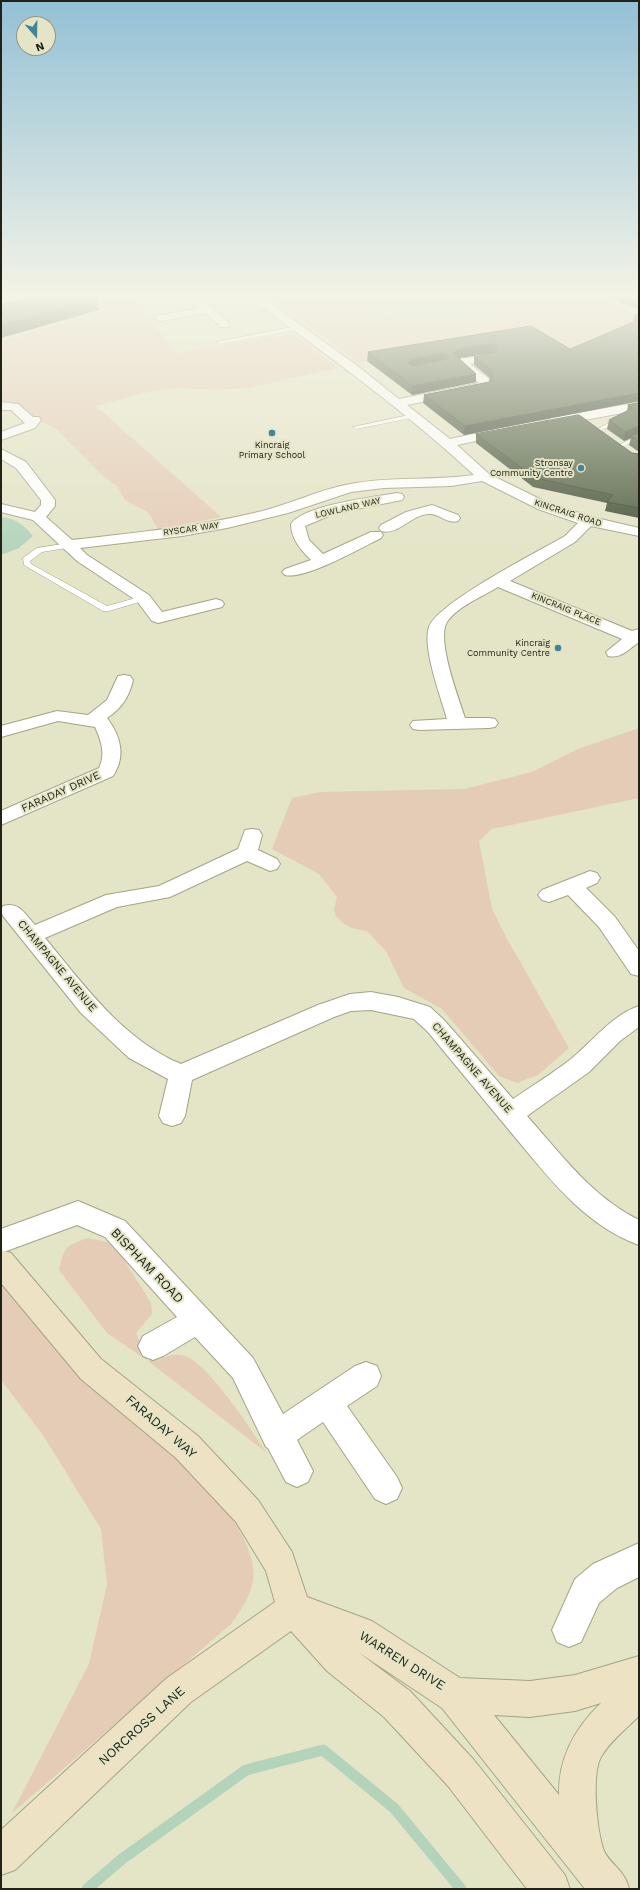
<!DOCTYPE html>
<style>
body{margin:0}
#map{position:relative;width:640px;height:1890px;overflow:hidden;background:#e4e4c7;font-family:"Work Sans",sans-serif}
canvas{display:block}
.frame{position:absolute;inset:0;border:2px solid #222217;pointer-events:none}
.north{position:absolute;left:16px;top:16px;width:40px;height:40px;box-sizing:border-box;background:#e4e4c7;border:1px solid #969681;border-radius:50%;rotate:160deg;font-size:11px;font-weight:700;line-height:16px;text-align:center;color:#222217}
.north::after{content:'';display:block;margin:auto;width:14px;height:18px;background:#448498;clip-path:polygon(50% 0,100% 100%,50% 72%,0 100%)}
</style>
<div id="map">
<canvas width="640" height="1890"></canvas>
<div class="frame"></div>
<div class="north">N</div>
</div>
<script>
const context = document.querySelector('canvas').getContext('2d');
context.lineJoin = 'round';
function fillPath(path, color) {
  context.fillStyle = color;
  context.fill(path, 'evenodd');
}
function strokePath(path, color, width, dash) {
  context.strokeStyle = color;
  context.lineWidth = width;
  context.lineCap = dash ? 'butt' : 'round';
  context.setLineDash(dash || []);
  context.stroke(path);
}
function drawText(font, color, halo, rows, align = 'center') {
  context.font = font + ' "Work Sans",sans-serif';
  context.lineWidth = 4;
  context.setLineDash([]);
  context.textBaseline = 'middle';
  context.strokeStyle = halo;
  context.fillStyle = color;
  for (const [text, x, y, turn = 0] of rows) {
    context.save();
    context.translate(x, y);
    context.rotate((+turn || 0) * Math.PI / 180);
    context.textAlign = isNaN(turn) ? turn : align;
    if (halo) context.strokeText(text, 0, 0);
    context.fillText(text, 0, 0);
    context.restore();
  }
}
fillPath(new Path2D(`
 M 85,293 L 128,293 L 177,353 L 292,333 L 338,368 L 249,388 L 218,390 L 177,388 L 148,392 L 96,406 L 221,517 L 158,529 L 148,512 L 125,500 L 117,486 L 102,475 L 55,428 L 1,404 L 1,341 L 104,309 Z
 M 266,293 L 342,293 L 394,317 L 414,320 L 441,320 L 472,316 L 512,303 L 521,303 L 519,299 L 535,293 L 629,293 L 634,294 L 613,303 L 639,311 L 639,319 L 628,323 L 638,327 L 575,355 L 538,332 L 385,354 L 358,364 L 330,341 L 268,297 Z
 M 639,728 L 639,798 L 492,829 L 479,841 L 492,909 L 506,937 L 569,1048 L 538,1075 L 517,1083 L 499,1076 L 442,1009 L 404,988 L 386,951 L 367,931 L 352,928 L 343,923 L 336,916 L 334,909 L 337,897 L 319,874 L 272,849 L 292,798 L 320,792 L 464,789 L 532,772 L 578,749 Z
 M 88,1238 L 107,1242 L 121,1255 L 151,1303 L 152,1314 L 136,1333 L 148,1361 C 158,1359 170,1354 181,1355 C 207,1359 252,1432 267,1453 L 148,1361 L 107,1333 L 59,1270 C 65,1247 64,1246 88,1238 Z
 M 1,1262 C 61,1326 122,1390 180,1456 C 206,1487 239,1517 251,1557 C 259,1585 246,1603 231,1624 L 12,1813 L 89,1664 L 107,1584 L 101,1529 L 43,1435 L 1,1380 Z`), '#e5ccb6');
fillPath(new Path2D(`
 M 343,293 L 535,293 L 520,298 L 521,303 L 512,303 L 472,316 L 441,320 L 414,320 L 392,315 Z
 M 1,517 C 15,518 24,525 33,536 L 19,548 L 1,555 Z`), '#b3d4bb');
strokePath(new Path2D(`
 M 87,1889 L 122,1859 L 246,1770 L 323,1750 L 394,1808 L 461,1889`), '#b3d4bb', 11);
const lane = new Path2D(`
 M 298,326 L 300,329 L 220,344 L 217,342 Z
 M 414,414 L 417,416 L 416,417 L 356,429 L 353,427 Z
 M 619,418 L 624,419 L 600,431 L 595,430 Z
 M 639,435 L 639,439 L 622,447 L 617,446 Z
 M 69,543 L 73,545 L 72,547 L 42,552 L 30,561 L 31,564 L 107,606 L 143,596 L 147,598 L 146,600 L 109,611 L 103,611 L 24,565 L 23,558 L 37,548 Z`);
const street = new Path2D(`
 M 183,293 L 194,293 L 229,323 L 230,325 L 229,327 L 221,327 L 205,313 L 161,321 L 157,320 L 156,318 L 157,316 L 199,308 Z
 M 251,293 L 261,293 L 267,301 L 355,364 L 399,399 L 479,383 L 454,362 L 460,359 L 491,354 L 495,355 L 497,357 L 495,359 L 470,364 L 488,378 L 491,384 L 487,389 L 407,405 L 450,439 L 505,427 L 510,428 L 511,431 L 510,434 L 457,445 L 489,474 L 548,503 L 592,517 L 639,528 L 639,536 L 591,526 L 575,542 L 510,581 L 632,631 L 639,629 L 639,642 C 629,649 621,659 608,656 L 606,652 L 622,639 L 498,587 C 482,597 458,606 447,622 C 436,640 459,699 465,718 L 489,718 L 495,719 L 498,723 L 495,727 L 489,728 L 419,730 L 413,729 L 410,725 L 413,721 L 447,719 C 441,697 422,648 429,627 C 437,603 539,551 565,536 L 578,523 L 538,509 L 482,481 L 451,486 L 384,488 L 351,492 L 288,513 L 227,528 L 182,536 L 80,548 L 87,555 L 149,595 L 162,612 L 216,599 L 222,601 L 224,604 L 222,607 L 158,623 L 152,621 L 137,601 L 77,561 L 33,520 L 1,512 L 1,504 L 35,512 L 41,505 L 41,500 L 16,468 L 1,459 L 1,449 L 26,462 L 55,500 L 55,506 L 46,517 L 72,540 C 133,533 194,527 254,513 C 287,506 317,490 350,484 C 391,476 433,481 474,475 C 406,412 333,359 259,305 Z
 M 1,297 L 20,305 L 21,307 L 16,310 L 1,304 Z
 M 1,402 L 18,404 L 33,417 L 39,417 L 41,420 L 35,428 L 1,440 L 1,432 L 25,423 L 11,410 L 1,410 Z
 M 639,402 L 639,410 L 552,426 L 548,425 L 546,422 L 548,419 L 552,418 Z
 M 397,493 L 402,494 L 404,497 L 402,500 L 336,513 L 305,526 L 309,540 L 323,554 L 371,532 L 381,532 L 383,535 L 381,538 C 361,548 305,580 285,575 L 282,572 L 285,569 L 311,560 C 301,550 291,539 291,524 C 304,505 374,497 397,493 Z
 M 432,505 L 458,515 L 460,518 L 458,521 C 447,524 441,515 431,514 C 413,512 399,536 381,531 L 379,528 L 381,525 L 406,512 Z
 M 124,675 L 130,676 L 133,680 C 129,697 122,708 107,718 C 121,736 126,757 113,776 L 1,825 L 1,811 L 99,768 C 106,754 101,740 95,727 L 58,721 L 1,737 L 1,726 L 57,711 L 88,715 L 107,700 L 118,676 Z
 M 252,829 L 259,830 L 262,835 L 258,850 L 277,859 L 280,864 L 277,869 L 270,871 L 247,861 L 170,897 L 117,907 L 45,938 C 84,985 123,1040 181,1064 L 318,1005 L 350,994 L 371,992 L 398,997 L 430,1007 L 444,1020 L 513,1099 C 532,1086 553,1073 571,1059 C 593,1041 612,1015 639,1006 L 639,1027 L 620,1041 L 589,1072 L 527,1116 C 561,1154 592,1197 639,1220 L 639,1245 C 582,1224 547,1175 509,1130 C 482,1097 455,1065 428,1032 L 414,1019 L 371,1010 L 351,1011 L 334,1017 L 192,1080 L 185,1116 L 181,1123 L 172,1126 L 163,1123 L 159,1116 L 168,1079 L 129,1058 L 81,1013 L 3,916 L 1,910 L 3,906 C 19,901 25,914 35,925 L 106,895 L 159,886 L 238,849 L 245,830 Z
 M 590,871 L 597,873 L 600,878 L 597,883 L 586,888 L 615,917 L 639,951 L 639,976 L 631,974 L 599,927 L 568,895 L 549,902 L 542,900 L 538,895 L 542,890 Z
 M 78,1201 L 125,1221 L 253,1358 L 283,1414 L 355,1366 L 366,1362 L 377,1366 L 381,1376 L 377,1386 L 347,1406 L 397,1477 L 402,1488 L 397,1499 L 386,1504 L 375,1499 L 323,1422 L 297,1440 L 313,1471 L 308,1482 L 297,1487 L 286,1482 L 268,1448 L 266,1447 L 233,1378 L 195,1337 L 163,1356 L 153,1360 L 143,1356 L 138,1346 L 143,1336 L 177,1317 L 105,1237 L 77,1225 L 1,1253 L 1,1229 Z
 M 639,1543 L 639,1577 L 617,1588 L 599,1603 L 581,1642 L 569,1647 L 557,1642 L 552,1630 L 575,1579 L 593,1564 Z`);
const secondary = new Path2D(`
 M 1,1250 L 11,1253 L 101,1359 L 198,1436 L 258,1500 L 292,1552 L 307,1597 L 372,1621 L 460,1678 L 530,1681 L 575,1675 L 639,1656 L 639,1716 C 626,1729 610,1741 601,1757 C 591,1775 597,1832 604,1851 C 608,1860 618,1867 623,1875 C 626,1879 628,1884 629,1889 L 585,1889 L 442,1708 L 358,1652 L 410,1691 L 474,1760 L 565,1875 L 570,1889 L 527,1889 L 448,1786 L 384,1717 L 327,1671 L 291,1631 L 191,1702 L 15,1870 L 1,1875 L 1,1830 L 167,1678 L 275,1602 L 266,1571 L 236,1522 L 176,1458 L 81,1379 L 1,1283 ZM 601,1703 C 575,1728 558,1758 559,1795 L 494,1715 L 530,1717 L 575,1711 Z`);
strokePath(lane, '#a3a488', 1);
strokePath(street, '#a3a488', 2);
strokePath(secondary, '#a3a488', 2);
fillPath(lane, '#fff');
fillPath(street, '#fff');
fillPath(secondary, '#eee2c4');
fillPath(new Path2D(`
 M 639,293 L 639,309 L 618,302 L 619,295 Z
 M 639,313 L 639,401 L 464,435 L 423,403 L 424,395 L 489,382 L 490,379 L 489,377 L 474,365 L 474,357 L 493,353 L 491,353 L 459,358 L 476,374 L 476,382 L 412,395 L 367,361 L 368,352 L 531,326 L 570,349 L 633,322 L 634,315 Z
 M 639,403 L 639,452 L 629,445 L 631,438 L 624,441 L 607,429 L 609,420 L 627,411 L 628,405 Z
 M 476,434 L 632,453 L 639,453 L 639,518 L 605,511 L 607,503 L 533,487 L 476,443 Z`), '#455239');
fillPath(new Path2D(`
 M 97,298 L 99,310 L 1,338 L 1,325 Z
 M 492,344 L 491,353 L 460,358 L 453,361 L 453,353 L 460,349 Z
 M 444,353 L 444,362 L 409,370 L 408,363 L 409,361 Z
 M 476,374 L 476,382 L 412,395 L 412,386 Z
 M 639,393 L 639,401 L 464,435 L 465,426 Z
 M 639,426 L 639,435 L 631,436 L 631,438 L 624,441 L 625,432 Z`), '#38422e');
const building = new Path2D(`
 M 43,293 L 86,293 L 97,298 L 1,325 L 1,305 Z
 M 624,293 L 639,293 L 639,301 L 619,295 Z
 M 639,313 L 639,316 L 634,315 Z
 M 639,320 L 639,393 L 465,426 L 424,395 L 489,382 L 493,375 L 490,369 L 474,357 L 496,352 L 499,349 L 497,346 L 492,344 L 460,349 L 453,353 L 476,374 L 412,386 L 368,352 L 531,326 L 570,349 ZM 444,353 L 449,357 L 447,359 L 413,366 L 408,363 L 409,361 Z
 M 639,403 L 639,426 L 625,432 L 609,420 L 633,408 L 628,405 Z
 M 579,415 L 632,453 L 639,454 L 639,508 L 607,502 L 613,495 L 535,478 L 476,434 Z
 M 639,433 L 639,442 L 631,436 Z`);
fillPath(building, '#505f42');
strokePath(building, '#38422e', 1);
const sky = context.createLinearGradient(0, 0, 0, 558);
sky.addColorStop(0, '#93c1d6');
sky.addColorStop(0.53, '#f3f3e6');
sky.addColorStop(1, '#f3f3e600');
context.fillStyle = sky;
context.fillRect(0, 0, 640, 558);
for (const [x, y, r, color] of [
 [272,433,4,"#448498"],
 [581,468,4,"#448498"],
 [558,648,4,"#448498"]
]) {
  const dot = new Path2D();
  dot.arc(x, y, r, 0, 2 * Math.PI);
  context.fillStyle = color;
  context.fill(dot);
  strokePath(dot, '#e4e4c7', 1.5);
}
drawText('9px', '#222217', '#e4e4c7', [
 ["Kincraig",272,445,"center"],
 ["Primary School",272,455,"center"],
 ["Stronsay",573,463],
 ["Community Centre",573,473],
 ["Kincraig",550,643],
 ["Community Centre",550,653]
], 'right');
drawText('9px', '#222217', '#e4e4c7', [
 ["LOWLAND WAY",348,508,-13],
 ["KINCRAIG ROAD",568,513,18],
 ["RYSCAR WAY",191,529,-8],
 ["KINCRAIG PLACE",566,609,22]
]);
drawText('11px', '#222217', '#e4e4c7', [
 ["FARADAY DRIVE",61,792,-24],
 ["CHAMPAGNE AVENUE",57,966,50],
 ["CHAMPAGNE AVENUE",472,1068,49]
]);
drawText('13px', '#222217', '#e4e4c7', [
 ["BISPHAM ROAD",147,1266,46],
 ["FARADAY WAY",161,1427,41],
 ["WARREN DRIVE",402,1661,32],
 ["NORCROSS LANE",142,1726,-42]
]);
</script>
